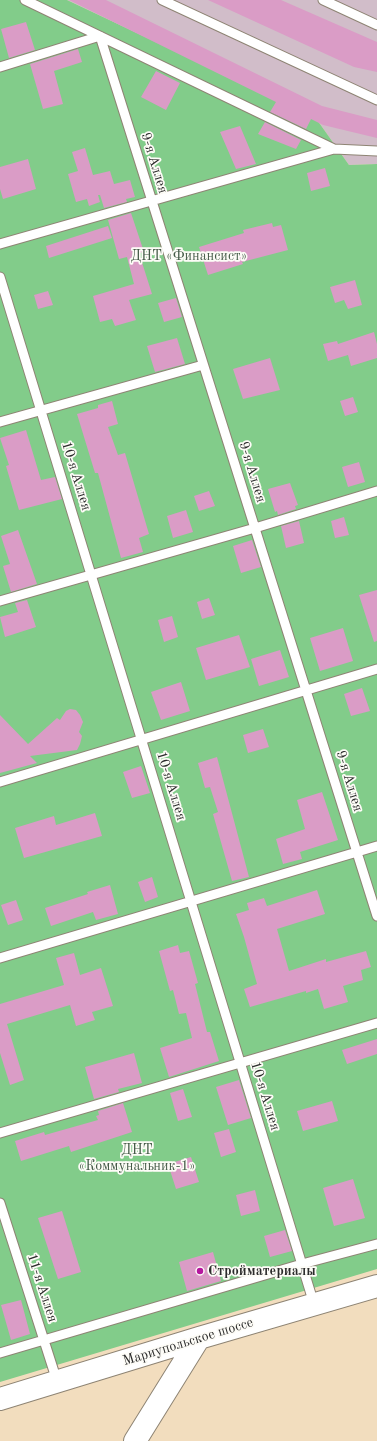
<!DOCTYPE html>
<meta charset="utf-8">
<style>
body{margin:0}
canvas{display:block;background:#f2ddbe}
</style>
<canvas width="377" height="1441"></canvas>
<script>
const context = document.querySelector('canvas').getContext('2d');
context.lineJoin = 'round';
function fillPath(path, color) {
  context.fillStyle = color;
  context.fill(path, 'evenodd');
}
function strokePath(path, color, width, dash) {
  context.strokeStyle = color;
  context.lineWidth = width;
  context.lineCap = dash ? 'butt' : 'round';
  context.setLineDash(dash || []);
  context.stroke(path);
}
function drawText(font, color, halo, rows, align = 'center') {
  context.font = font + ' "Old Standard TT",serif';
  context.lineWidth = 3.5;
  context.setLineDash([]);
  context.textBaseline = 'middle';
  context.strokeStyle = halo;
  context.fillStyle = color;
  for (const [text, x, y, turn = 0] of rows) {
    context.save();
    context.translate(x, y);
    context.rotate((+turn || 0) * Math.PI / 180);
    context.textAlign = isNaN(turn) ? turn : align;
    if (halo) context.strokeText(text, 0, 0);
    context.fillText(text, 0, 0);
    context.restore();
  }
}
fillPath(new Path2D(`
 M 67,0 L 377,0 L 377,164 L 349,165 L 315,117 Z`), '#d1bdc9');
fillPath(new Path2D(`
 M 0,0 L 67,0 L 315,117 L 349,165 L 377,164 L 377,1269 L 0,1382 Z`), '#82cc8a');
fillPath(new Path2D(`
 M 69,0 L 106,0 L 322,106 L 377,120 L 377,138 L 323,125 L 311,119 L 306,129 L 270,112 L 276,102 Z
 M 208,0 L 281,0 L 377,42 L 377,72 L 354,67 Z
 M 26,22 L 35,50 L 9,58 L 1,29 Z
 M 78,49 L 82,62 L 54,71 L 63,104 L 43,109 L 30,64 Z
 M 156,71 L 180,83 L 166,110 L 141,97 Z
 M 265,122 L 301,140 L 296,149 L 258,134 Z
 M 240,126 L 256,164 L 236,169 L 220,132 Z
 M 85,148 L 93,175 L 110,171 L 114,184 L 130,180 L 135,197 L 126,199 L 127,202 L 104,208 L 100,195 L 98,195 L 100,202 L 89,206 L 87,199 L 76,202 L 68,174 L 78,171 L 72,152 Z
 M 28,159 L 36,189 L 3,199 L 0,189 L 0,167 Z
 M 325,168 L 330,186 L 311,191 L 307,173 Z
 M 131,213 L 144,252 L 139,253 L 152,294 L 129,300 L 136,320 L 115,326 L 112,319 L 100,322 L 93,296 L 134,284 L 127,257 L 119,259 L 108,220 Z
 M 272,223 L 273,227 L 281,225 L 288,250 L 242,262 L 243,264 L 208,275 L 199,247 L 244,233 L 243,230 Z
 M 108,226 L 112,238 L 49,258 L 46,246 Z
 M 355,280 L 362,305 L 348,309 L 344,300 L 335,303 L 330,287 Z
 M 48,291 L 53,305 L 38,309 L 34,295 Z
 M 176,298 L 182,317 L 164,322 L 158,303 Z
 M 374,332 L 377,344 L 377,358 L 351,366 L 348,355 L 328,361 L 323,344 L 337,341 L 338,344 Z
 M 177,338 L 185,364 L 155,372 L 147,346 Z
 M 270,358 L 280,390 L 243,399 L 233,369 Z
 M 353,397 L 358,412 L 345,416 L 340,401 Z
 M 112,401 L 118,424 L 108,427 L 118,455 L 125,453 L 149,534 L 139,538 L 143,552 L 121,558 L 98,473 L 95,473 L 77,414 L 98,408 L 98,405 Z
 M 26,430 L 41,480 L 55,477 L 62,499 L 19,510 L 6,466 L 9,465 L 0,438 Z
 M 359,462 L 365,482 L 348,487 L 342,467 Z
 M 290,483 L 298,505 L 295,506 L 296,509 L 278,515 L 277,511 L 275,512 L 268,489 Z
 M 209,491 L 215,506 L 199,511 L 194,496 Z
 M 186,510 L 193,532 L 173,538 L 167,516 Z
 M 344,517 L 349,535 L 335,538 L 331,521 Z
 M 299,521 L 304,543 L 286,548 L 281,526 Z
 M 18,530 L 37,584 L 11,592 L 3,566 L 10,564 L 1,536 Z
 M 252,540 L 261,567 L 241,573 L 233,546 Z
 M 377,590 L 377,641 L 374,642 L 359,595 Z
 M 209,598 L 215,615 L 202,619 L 197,602 Z
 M 27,600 L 36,627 L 5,637 L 0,617 L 18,612 L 15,603 Z
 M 172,616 L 178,637 L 164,642 L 158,620 Z
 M 343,628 L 353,661 L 320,671 L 310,638 Z
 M 239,635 L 250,667 L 206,680 L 196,648 Z
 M 280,650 L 289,677 L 259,686 L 251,659 Z
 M 181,682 L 190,711 L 161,720 L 151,692 Z
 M 362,688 L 370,711 L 351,716 L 344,694 Z
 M 70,709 L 76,710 L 80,715 L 83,722 L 79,732 L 82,736 L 80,744 L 77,750 L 30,756 L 37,763 L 0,773 L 0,715 L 28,744 L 57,718 L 60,720 L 66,711 Z
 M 263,729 L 269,747 L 248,753 L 243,735 Z
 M 217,757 L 249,877 L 232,881 L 213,814 L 218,812 L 210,787 L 205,788 L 198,763 Z
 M 141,766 L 150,793 L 132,798 L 123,772 Z
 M 322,792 L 338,840 L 300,852 L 302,859 L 283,864 L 276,839 L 305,829 L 297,800 Z
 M 95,813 L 102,836 L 24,858 L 15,828 L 54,816 L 56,825 Z
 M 152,877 L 158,897 L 145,902 L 138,882 Z
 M 110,885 L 118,914 L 96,920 L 93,912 L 51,926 L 45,908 L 88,894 L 87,892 Z
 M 317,890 L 325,914 L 277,929 L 289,971 L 326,959 L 326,962 L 366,951 L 371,967 L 361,970 L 363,980 L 343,986 L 348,1002 L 324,1009 L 318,989 L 306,993 L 306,991 L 250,1007 L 244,989 L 257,984 L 244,937 L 236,914 L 249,910 L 247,903 L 264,898 L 267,906 Z
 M 16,900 L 23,920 L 8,925 L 1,905 Z
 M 178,945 L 180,953 L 189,951 L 198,983 L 195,984 L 207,1032 L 210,1032 L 219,1061 L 169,1077 L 160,1048 L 192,1038 L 186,1013 L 179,1014 L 173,990 L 170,991 L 159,951 Z
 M 74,953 L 80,975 L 101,968 L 113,1006 L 92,1012 L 95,1020 L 76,1026 L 70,1005 L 7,1024 L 24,1080 L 10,1085 L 0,1053 L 0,1004 L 64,985 L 56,958 Z
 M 377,1039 L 377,1054 L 347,1064 L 342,1050 Z
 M 134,1053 L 142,1083 L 118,1089 L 119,1092 L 94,1099 L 85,1067 Z
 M 239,1080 L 251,1118 L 228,1125 L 216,1087 Z
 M 183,1089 L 192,1117 L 178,1121 L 170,1093 Z
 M 332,1101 L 338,1121 L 303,1131 L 297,1111 Z
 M 123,1103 L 132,1132 L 71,1152 L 69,1146 L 21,1161 L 15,1141 L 44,1132 L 45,1135 L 98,1120 L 96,1116 L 99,1115 L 98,1111 Z
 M 229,1129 L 236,1152 L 221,1157 L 214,1133 Z
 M 191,1157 L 199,1182 L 176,1189 L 168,1164 Z
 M 353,1179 L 365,1218 L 334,1226 L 323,1188 Z
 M 255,1190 L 260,1211 L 241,1216 L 236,1195 Z
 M 62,1211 L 81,1272 L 58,1279 L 38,1218 Z
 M 285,1230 L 292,1251 L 270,1257 L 264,1236 Z
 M 213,1252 L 221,1281 L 187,1291 L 179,1262 Z
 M 21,1300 L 30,1334 L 11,1340 L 1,1305 Z`), '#da9cc6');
const lane = new Path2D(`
 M 25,0 L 334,149
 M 162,0 L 377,100
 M 323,0 L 377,25
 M 0,67 L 100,36 L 377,916
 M 0,244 L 334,149 L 377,151
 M 0,277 L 314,1304
 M 0,422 L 203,365
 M 0,601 L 255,528 L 377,491
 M 0,782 L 377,669
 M 0,958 L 377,846
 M 0,1133 L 377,1023
 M 0,1203 L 57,1381
 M 0,1353 L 302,1264 L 377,1244`);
const primary = new Path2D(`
 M 0,1399 L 199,1338 L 377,1286
 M 135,1441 L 199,1338`);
strokePath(lane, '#8e8474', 11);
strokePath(primary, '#8e8474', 24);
strokePath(lane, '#fff', 9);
strokePath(primary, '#fff', 22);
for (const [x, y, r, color] of [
 [200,1271,4,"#b5179e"]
]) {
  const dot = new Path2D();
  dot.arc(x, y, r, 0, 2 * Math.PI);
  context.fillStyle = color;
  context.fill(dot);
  strokePath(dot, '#fdfcf7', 1.5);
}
drawText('14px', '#2b2b2b', '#fdfcf7', [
 ["9-я Аллея",154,163,73],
 ["9-я Аллея",252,472,73],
 ["10-я Аллея",76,476,73],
 ["9-я Аллея",349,781,73],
 ["10-я Аллея",171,786,73],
 ["10-я Аллея",265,1096,73],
 ["11-я Аллея",42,1288,72],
 ["Мариупольское шоссе",188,1342,-17]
]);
drawText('14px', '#455b48', '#fdfcf7', [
 ["ДНТ «Финансист»",189,256],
 ["ДНТ",137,1150],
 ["«Коммунальник-1»",137,1166]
]);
drawText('bold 14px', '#2b2b2b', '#fdfcf7', [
 ["Стройматериалы",208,1271]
], 'left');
</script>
